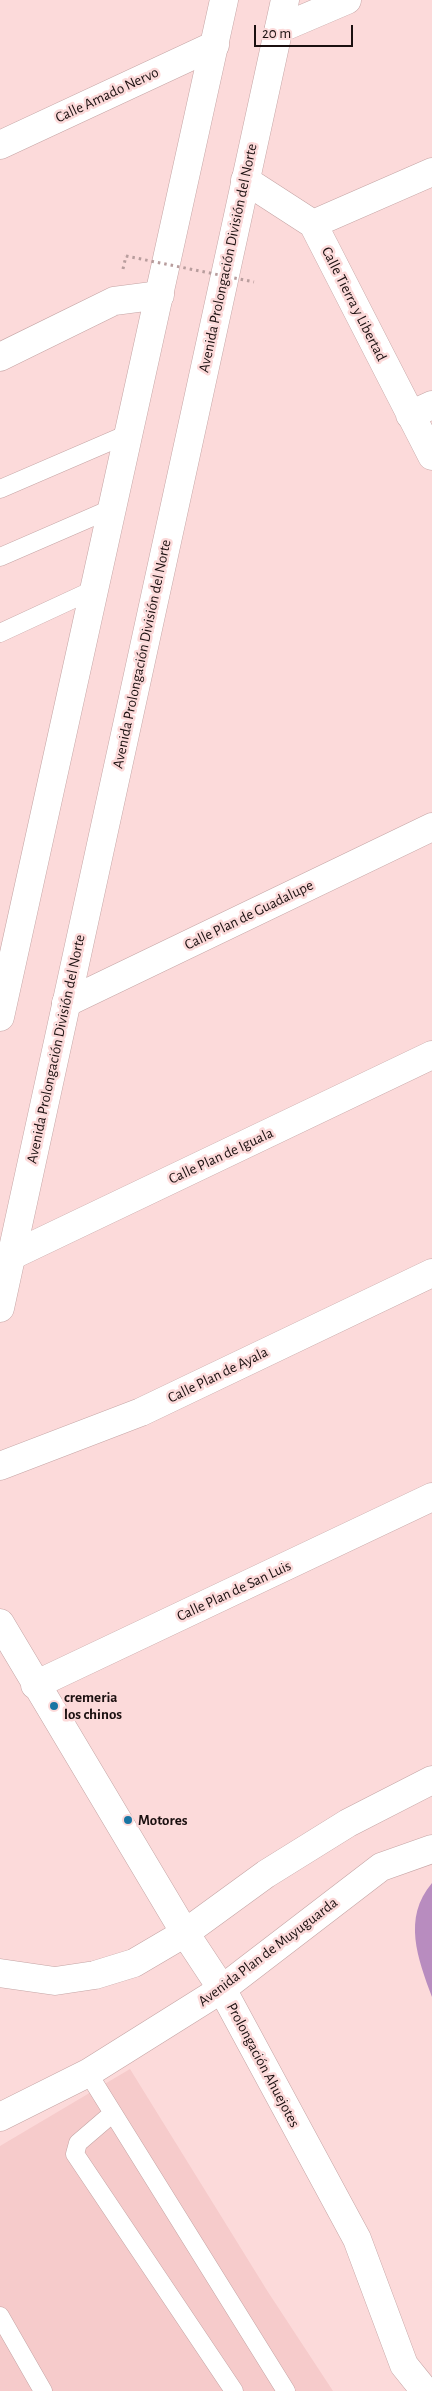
<!DOCTYPE html>
<meta charset="utf-8">
<style>
body{margin:0}
#map{position:relative;width:432px;height:2391px;overflow:hidden;background:#fcdada;font-family:"Alegreya Sans",sans-serif}
canvas{display:block}
.scale{position:absolute;left:254px;top:25px;width:99px;height:22px;box-sizing:border-box;border:2px solid #1b1010;border-top:0;padding-left:6px;font-size:15px;line-height:18px;white-space:nowrap;color:#1b1010;-webkit-text-stroke:4px #fcdada;paint-order:stroke}
</style>
<div id="map">
<canvas width="432" height="2391"></canvas>
<div class="scale">20 m</div>
</div>
<script>
const context = document.querySelector('canvas').getContext('2d');
context.lineJoin = 'round';
function fillPath(path, color) {
  context.fillStyle = color;
  context.fill(path, 'evenodd');
}
function strokePath(path, color, width, dash) {
  context.strokeStyle = color;
  context.lineWidth = width;
  context.lineCap = dash ? 'butt' : 'round';
  context.setLineDash(dash || []);
  context.stroke(path);
}
function drawText(font, color, halo, rows, align = 'center') {
  context.font = font + ' "Alegreya Sans",sans-serif';
  context.lineWidth = 5;
  context.setLineDash([]);
  context.textBaseline = 'middle';
  context.strokeStyle = halo;
  context.fillStyle = color;
  for (const [text, x, y, turn = 0] of rows) {
    context.save();
    context.translate(x, y);
    context.rotate((+turn || 0) * Math.PI / 180);
    context.textAlign = isNaN(turn) ? turn : align;
    if (halo) context.strokeText(text, 0, 0);
    context.fillText(text, 0, 0);
    context.restore();
  }
}
fillPath(new Path2D(`
 M 130,2069 L 268,2292 L 333,2391 L 0,2391 L 0,2146 Z`), '#f6cbcb');
fillPath(new Path2D(`
 M 432,1883 L 432,1997 C 418,1959 402,1918 432,1883 Z`), '#b88cbf');
const lane = new Path2D(`
 M 0,489 L 130,433
 M 0,557 L 113,508
 M 0,633 L 95,589
 M 88,2073 L 286,2391
 M 113,2113 L 78,2143 L 75,2154 L 234,2391
 M 0,2316 L 43,2391`);
const street = new Path2D(`
 M 279,29 L 347,0
 M 0,145 L 215,45
 M 245,180 L 313,224 L 432,456
 M 313,224 L 432,172
 M 0,357 L 114,301 L 160,295
 M 410,415 L 432,405
 M 66,1003 L 432,827
 M 11,1256 L 432,1055
 M 0,1466 L 141,1412 L 432,1273
 M 0,1623 L 185,1933 L 222,1989 L 357,2239 L 404,2365 L 425,2391
 M 35,1685 L 432,1497`);
const secondary = new Path2D(`
 M 0,1017 L 224,0
 M 0,1308 L 285,0
 M 0,1973 L 55,1981 L 95,1975 L 134,1963 L 185,1933 L 266,1874 L 348,1823 L 432,1780
 M 0,2117 L 88,2073 L 222,1989 L 381,1867 L 432,1849`);
strokePath(lane, '#c4a4a4', 19);
strokePath(street, '#c4a4a4', 29);
strokePath(secondary, '#c4a4a4', 29);
strokePath(new Path2D(`
 M 123,269 L 126,256`), '#b89d9d', 3, [2.5, 4]);
strokePath(lane, '#fff', 18);
strokePath(street, '#fff', 28);
strokePath(secondary, '#fff', 28);
strokePath(new Path2D(`
 M 126,256 L 254,282`), '#b89d9d', 3, [2.5, 4]);
for (const [x, y, r, color] of [
 [54,1706,5,"#1975a3"],
 [128,1820,5,"#1975a3"]
]) {
  const dot = new Path2D();
  dot.arc(x, y, r, 0, 2 * Math.PI);
  context.fillStyle = color;
  context.fill(dot);
  strokePath(dot, '#fcdada', 2);
}
drawText('15px', '#1b1010', '#fcdada', [
 ["Calle Amado Nervo",107,95,-25],
 ["Avenida Prolongación División del Norte",228,258,-78],
 ["Calle Tierra y Libertad",354,304,63],
 ["Avenida Prolongación División del Norte",142,654,-78],
 ["Calle Plan de Guadalupe",249,915,-26],
 ["Avenida Prolongación División del Norte",56,1049,-78],
 ["Calle Plan de Iguala",221,1156,-25],
 ["Calle Plan de Ayala",218,1375,-26],
 ["Calle Plan de San Luis",234,1591,-25],
 ["Avenida Plan de Muyuguarda",268,1952,-37],
 ["Prolongación Ahuejotes",263,2065,62]
]);
drawText('bold 15px', '#1b1010', '#fcdada', [
 ["cremeria",64,1697],
 ["los chinos",64,1714],
 ["Motores",138,1820]
], 'left');
</script>
